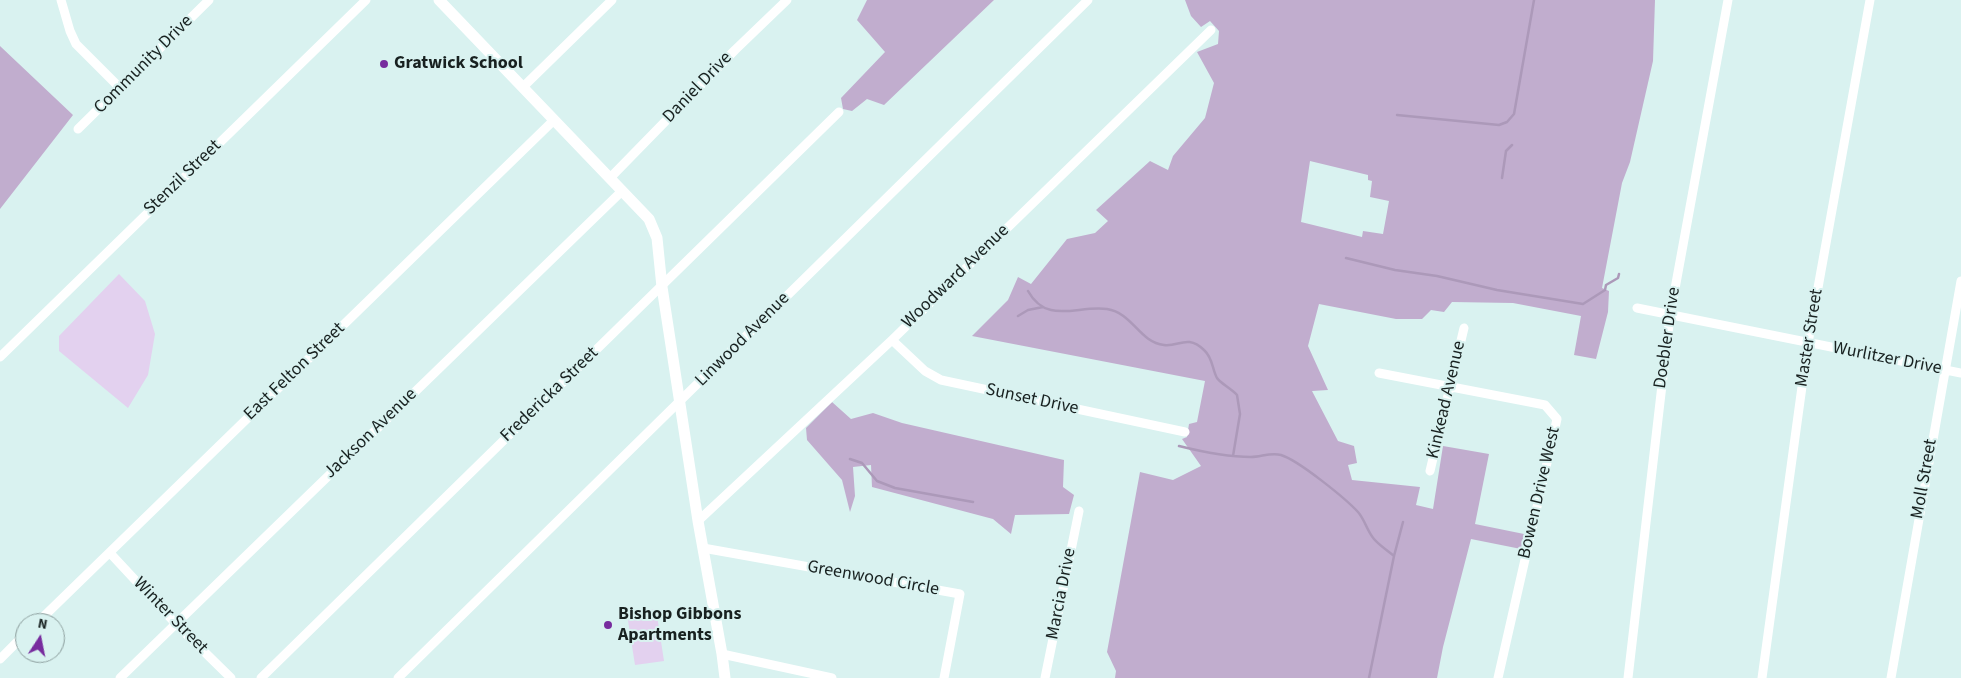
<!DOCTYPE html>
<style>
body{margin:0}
#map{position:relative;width:1961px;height:678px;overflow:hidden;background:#d9f2f0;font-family:"Source Sans 3",sans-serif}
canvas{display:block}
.north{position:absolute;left:15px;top:613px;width:50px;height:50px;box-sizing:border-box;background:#d9f2f0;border:1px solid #8c9e9d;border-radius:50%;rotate:11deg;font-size:14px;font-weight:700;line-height:20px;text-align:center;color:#182120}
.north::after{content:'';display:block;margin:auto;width:18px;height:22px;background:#772c9e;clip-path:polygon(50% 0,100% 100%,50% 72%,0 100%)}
</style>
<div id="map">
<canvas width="1961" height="678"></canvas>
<div class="north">N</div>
</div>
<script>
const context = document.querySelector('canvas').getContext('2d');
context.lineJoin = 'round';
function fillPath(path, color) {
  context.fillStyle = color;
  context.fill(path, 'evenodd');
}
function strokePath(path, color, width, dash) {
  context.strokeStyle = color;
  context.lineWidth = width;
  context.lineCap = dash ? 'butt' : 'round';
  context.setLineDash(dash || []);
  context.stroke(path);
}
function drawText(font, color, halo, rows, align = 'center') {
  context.font = font + ' "Source Sans 3",sans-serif';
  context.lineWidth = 4;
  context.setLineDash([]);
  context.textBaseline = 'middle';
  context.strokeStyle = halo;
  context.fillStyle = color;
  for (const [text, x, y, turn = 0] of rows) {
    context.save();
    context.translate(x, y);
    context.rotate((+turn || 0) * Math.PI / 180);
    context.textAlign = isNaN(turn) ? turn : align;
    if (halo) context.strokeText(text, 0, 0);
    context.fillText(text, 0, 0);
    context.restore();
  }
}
fillPath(new Path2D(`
 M 119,274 L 145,301 L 155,334 L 148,375 L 128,408 L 59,351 L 59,336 Z
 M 656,609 L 664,661 L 635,665 L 627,614 Z`), '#e3d1ef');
fillPath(new Path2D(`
 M 867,0 L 994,0 L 884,105 L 867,99 L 852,111 L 843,109 L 841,98 L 885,52 L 857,20 Z
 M 1185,0 L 1655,0 L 1653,61 L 1630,162 L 1622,183 L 1602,288 L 1609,291 L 1608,312 L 1596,359 L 1574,355 L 1581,316 L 1513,303 L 1452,302 L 1444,312 L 1431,310 L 1422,319 L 1396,319 L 1319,304 L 1308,346 L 1328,390 L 1312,391 L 1338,441 L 1354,446 L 1357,463 L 1348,465 L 1352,480 L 1420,487 L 1416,505 L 1433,509 L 1443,446 L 1489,454 L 1475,524 L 1524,534 L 1521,549 L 1471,539 L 1443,647 L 1437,678 L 1115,678 L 1116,671 L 1107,652 L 1140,472 L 1173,480 L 1201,466 L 1182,439 L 1187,437 L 1189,424 L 1197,422 L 1205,381 L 972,336 L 1008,300 L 1018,277 L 1031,284 L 1067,239 L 1095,233 L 1108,221 L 1096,210 L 1150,161 L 1168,170 L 1173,156 L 1205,118 L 1214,83 L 1197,52 L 1218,44 L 1219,31 L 1210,21 L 1201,27 L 1191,16 ZM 1310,161 L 1368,175 L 1368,180 L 1372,181 L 1370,197 L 1389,201 L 1383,234 L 1363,231 L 1362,237 L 1301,222 Z
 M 0,46 L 73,115 L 0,209 Z
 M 832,402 L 851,419 L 873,413 L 902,423 L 1064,460 L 1063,487 L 1074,495 L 1069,514 L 1015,515 L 1011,534 L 993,519 L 872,487 L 871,465 L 853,467 L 855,496 L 850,512 L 842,480 L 807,440 L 806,428 Z`), '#c1adce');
strokePath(new Path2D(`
 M 1397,115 L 1499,125 L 1507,122 L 1514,114 L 1534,0
 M 1502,178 L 1506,151 L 1512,145
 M 1346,258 L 1395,270 L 1437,276 L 1497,290 L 1583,304 L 1605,290 L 1606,285 L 1618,278 L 1619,274
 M 1028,291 C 1047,325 1077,305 1107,309 C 1133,313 1139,342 1164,345 C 1179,347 1187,334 1204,350 C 1213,358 1212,369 1217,378 C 1220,383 1232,389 1237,395 L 1240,414 L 1233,456
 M 1018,316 L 1028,310 L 1043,307
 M 1179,446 C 1203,452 1226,457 1251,457 C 1261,457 1271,452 1281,455 C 1298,460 1345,498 1358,512 C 1365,520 1367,531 1374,539 C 1379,545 1388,551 1394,556
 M 850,459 L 862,463 L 877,481 L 895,488 L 973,502
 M 1369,678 L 1394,556 L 1403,522`), '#ac99b9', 2.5);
strokePath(new Path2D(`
 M 61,0 L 70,31 L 76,44 L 120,88
 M 523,87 L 612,0
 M 78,129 L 209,0
 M 610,178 L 735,50 L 787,0
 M 1637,308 L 1961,373
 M 892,340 L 925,371 L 941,380 L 1185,432
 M 0,357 L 366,0
 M 1379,373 L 1545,405 L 1557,419 L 1498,678
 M 1430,471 L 1464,328
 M 698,521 L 892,340 L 1211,30
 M 703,548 L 960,594 L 944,678
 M 110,553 L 176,624 L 231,678
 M 37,623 L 554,120
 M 722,654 L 832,678
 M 0,659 L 25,634
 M 120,678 L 622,191
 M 261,678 L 839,112
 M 398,678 L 1088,0
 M 1045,678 L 1079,511
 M 1628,678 L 1670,316 L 1728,0
 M 1762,678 L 1808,343 L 1870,0
 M 1891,678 L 1961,281`), '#fff', 9);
strokePath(new Path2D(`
 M 439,0 L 649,219 L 657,238 L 662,287 L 698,521 L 722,654 L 725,678`), '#fff', 11);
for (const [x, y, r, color] of [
 [384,64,5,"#772c9e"],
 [608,625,5,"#772c9e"]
]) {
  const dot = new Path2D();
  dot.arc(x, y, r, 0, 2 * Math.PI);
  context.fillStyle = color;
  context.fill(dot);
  strokePath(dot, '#d9f2f0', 2);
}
drawText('bold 18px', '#182120', '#d9f2f0', [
 ["Gratwick School",394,64],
 ["Bishop Gibbons",618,615],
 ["Apartments",618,636]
], 'left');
drawText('18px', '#182120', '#d9f2f0', [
 ["Community Drive",144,65,-45],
 ["Daniel Drive",698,88,-46],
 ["Stenzil Street",183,178,-44],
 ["Woodward Avenue",956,277,-44],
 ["Doebler Drive",1668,338,-82],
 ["Master Street",1810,338,-81],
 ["Linwood Avenue",743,340,-45],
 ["Wurlitzer Drive",1887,359,11],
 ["East Felton Street",295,372,-44],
 ["Fredericka Street",550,395,-44],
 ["Sunset Drive",1032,400,12],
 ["Kinkead Avenue",1447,400,-77],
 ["Jackson Avenue",371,434,-44],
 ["Moll Street",1925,479,-80],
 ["Bowen Drive West",1540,493,-77],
 ["Greenwood Circle",873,579,10],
 ["Marcia Drive",1062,594,-79],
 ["Winter Street",170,616,46]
]);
</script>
